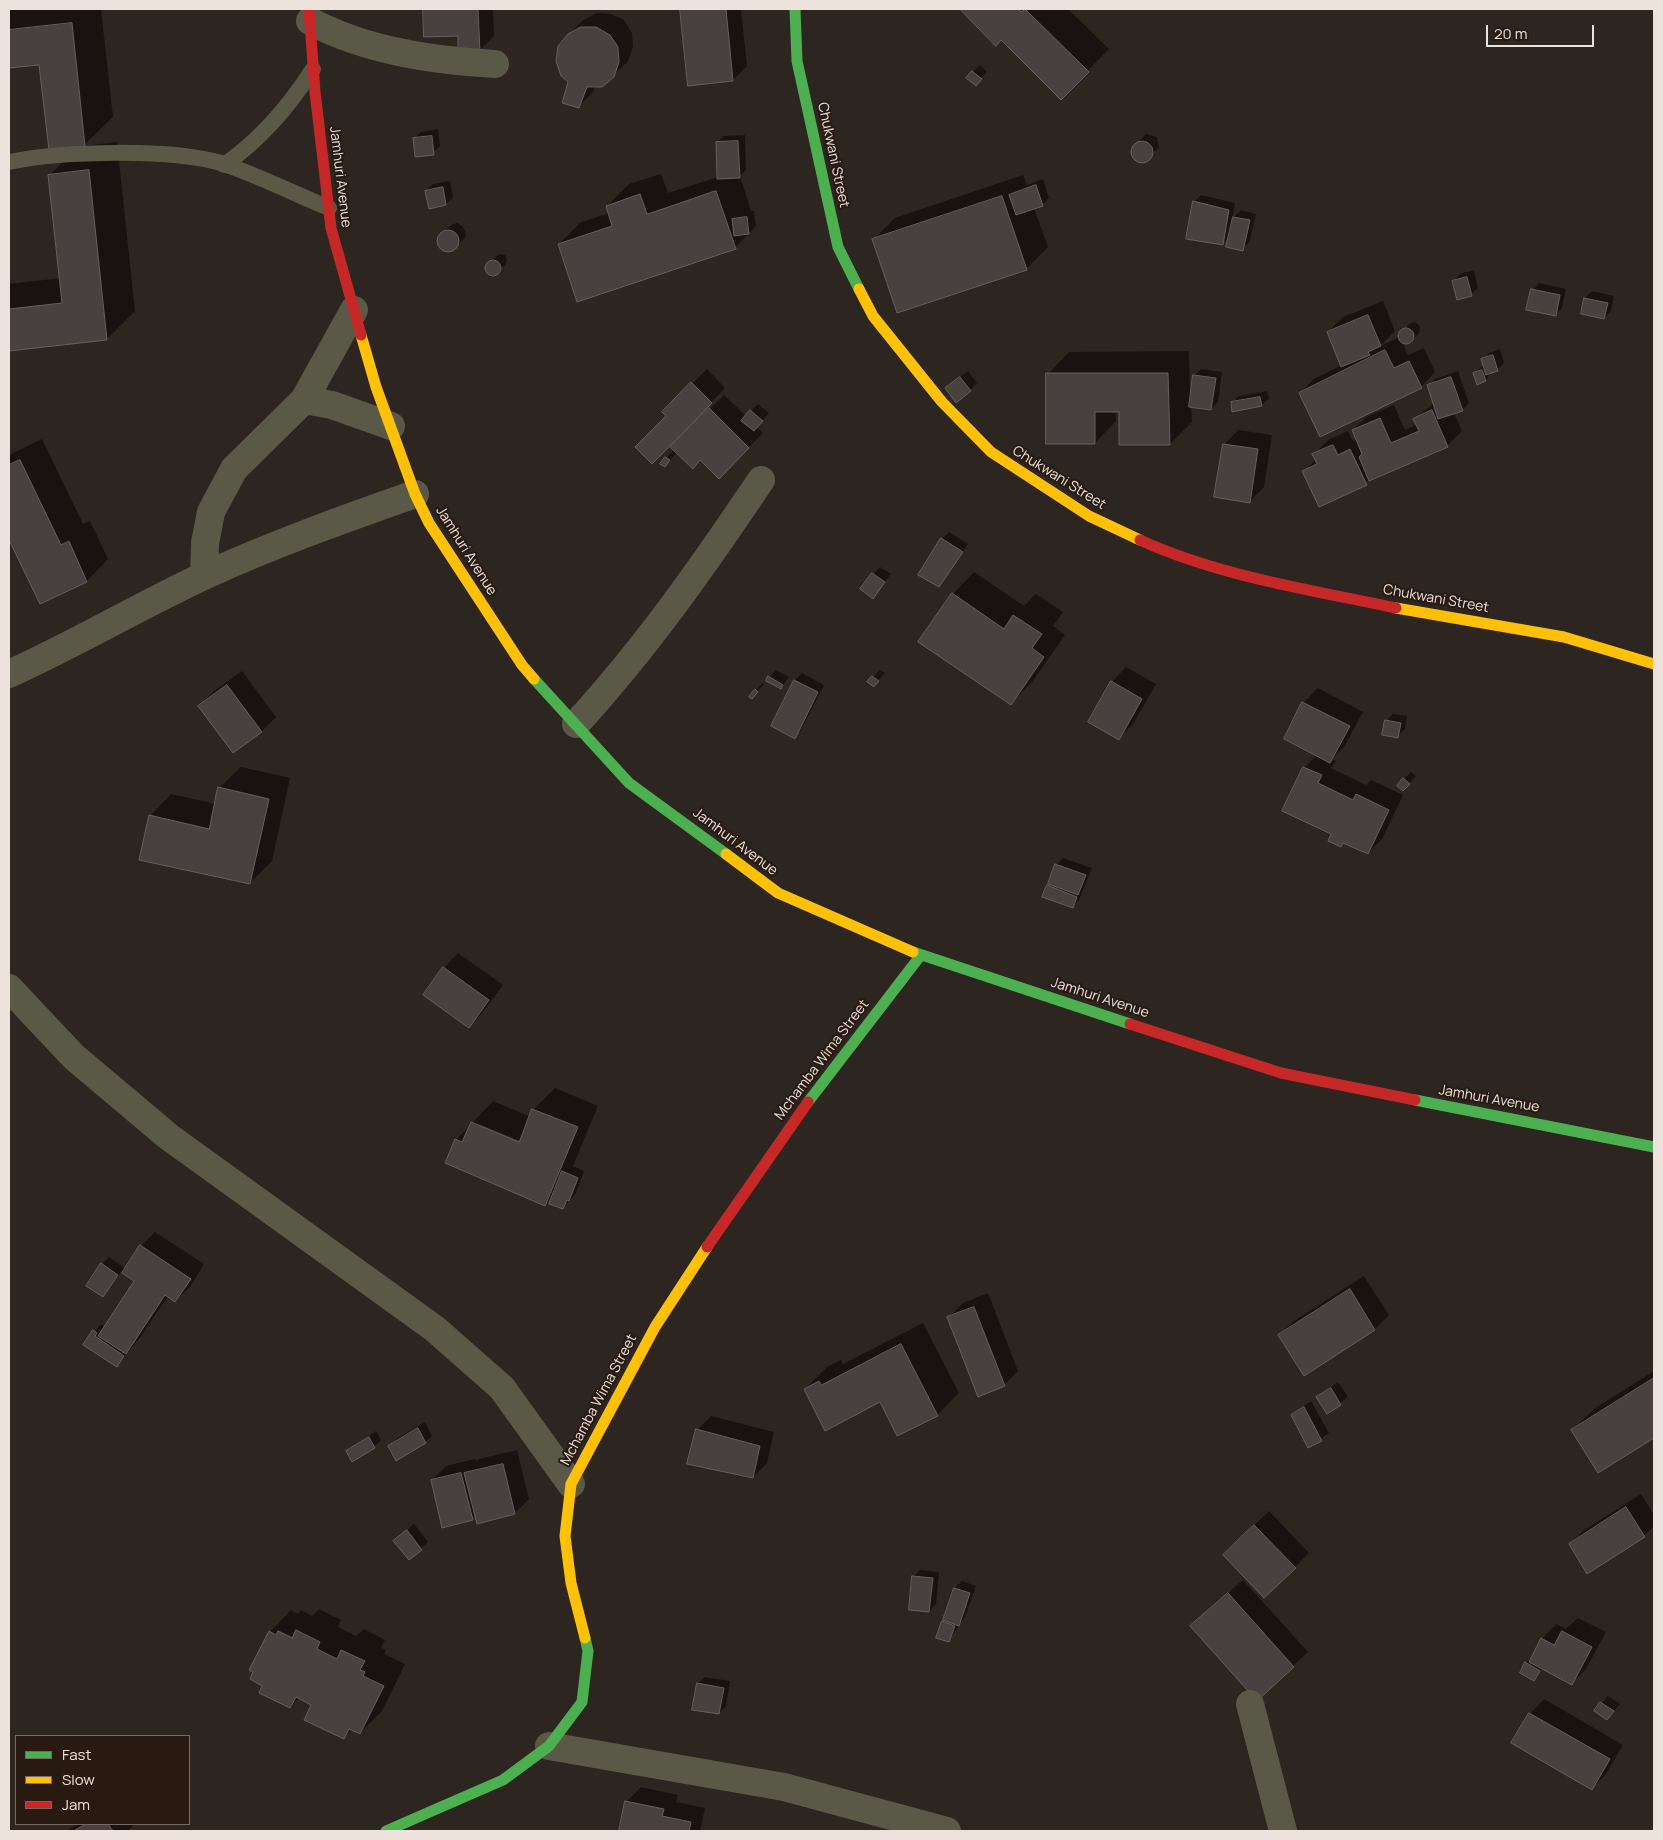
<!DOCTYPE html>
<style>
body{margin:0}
#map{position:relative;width:1663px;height:1840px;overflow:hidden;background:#2d251f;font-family:Manrope,sans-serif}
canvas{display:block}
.frame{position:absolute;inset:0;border:10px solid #eee3dc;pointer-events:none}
.legend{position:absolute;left:15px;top:1735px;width:175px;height:90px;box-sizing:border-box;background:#281a10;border:1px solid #776a62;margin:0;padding:6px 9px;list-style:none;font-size:15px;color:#eee3dc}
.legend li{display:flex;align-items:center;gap:10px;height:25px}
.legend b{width:25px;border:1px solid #776a62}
.scale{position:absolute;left:1486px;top:25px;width:108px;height:22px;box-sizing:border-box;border:2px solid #eee3dc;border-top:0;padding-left:6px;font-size:15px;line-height:18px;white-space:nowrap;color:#eee3dc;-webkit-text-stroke:4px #281a10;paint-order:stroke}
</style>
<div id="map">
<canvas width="1663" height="1840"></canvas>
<div class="frame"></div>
<ul class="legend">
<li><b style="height:6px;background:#4caf50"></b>Fast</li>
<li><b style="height:6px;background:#ffc107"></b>Slow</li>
<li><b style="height:6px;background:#c62828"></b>Jam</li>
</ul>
<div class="scale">20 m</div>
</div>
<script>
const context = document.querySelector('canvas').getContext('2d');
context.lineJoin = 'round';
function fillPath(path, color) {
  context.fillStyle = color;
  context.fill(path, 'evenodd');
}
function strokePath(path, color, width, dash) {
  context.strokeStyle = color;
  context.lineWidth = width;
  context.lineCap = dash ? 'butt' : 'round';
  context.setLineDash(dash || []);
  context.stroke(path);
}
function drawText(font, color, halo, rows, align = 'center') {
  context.font = font + ' Manrope,sans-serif';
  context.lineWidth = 4;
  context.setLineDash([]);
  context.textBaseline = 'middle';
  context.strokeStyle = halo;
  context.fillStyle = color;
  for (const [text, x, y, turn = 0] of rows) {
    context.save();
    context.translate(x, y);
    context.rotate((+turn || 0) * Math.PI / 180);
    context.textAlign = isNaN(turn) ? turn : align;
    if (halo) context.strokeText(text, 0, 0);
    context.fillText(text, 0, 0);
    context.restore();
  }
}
fillPath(new Path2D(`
 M 9,9 L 101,9 L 113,117 L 83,146 L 117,142 L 135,311 L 107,339 L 9,350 L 9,284 L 61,278 L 50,175 L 79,145 L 40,63 L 9,67 Z
 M 425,9 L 493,9 L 494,36 L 479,51 L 459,35 L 425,36 Z
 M 681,9 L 741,9 L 747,66 L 733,80 L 689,84 Z
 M 962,9 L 1068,9 L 1109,49 L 1061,98 L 1002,38 L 996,44 Z
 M 597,13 L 611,14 L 624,20 L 632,33 L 633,47 L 628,61 L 613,76 L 596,85 L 593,92 L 579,106 L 570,82 L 568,35 L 583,20 Z
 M 980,65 L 987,72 L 976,84 L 973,72 Z
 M 438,129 L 440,146 L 433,153 L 414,139 L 421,132 Z
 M 1146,134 L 1157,137 L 1159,148 L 1141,162 L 1136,161 L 1131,150 Z
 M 745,135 L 746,170 L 740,176 L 751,211 L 754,211 L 756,226 L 735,248 L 559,244 L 581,222 L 610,213 L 607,206 L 629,184 L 661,174 L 668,193 L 718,177 L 717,142 L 724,136 Z
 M 1023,175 L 1027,185 L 1043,179 L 1049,198 L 1042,205 L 1034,208 L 1048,247 L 1026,269 L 874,239 L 895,218 Z
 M 450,181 L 453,197 L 446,204 L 426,191 L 433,184 Z
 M 1201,195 L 1235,203 L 1232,219 L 1241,210 L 1256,214 L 1249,243 L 1242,249 L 1230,236 L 1222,244 L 1194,202 Z
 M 457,223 L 462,226 L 466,232 L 465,238 L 453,250 L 447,251 L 442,248 L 438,243 L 439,237 L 451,225 Z
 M 500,254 L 505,255 L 507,260 L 505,265 L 493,275 L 488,273 L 486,268 L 487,263 Z
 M 1474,270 L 1478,288 L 1471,294 L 1453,281 L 1460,274 Z
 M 1539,283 L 1566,289 L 1562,308 L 1555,315 L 1533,290 Z
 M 1592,291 L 1614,296 L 1611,311 L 1604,318 L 1585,298 Z
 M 1383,301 L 1395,331 L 1380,346 L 1400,337 L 1409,324 L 1414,322 L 1418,324 L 1420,328 L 1419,333 L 1412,341 L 1407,343 L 1402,341 L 1408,355 L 1424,348 L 1435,372 L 1421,387 L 1300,393 L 1314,379 L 1342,365 L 1328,332 L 1343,317 Z
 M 1500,349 L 1504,363 L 1497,370 L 1492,371 L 1486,380 L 1474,373 L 1484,365 L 1483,360 L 1489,353 Z
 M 1189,351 L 1190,394 L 1194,376 L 1201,369 L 1222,372 L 1218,402 L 1211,409 L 1191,406 L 1192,422 L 1170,444 L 1120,411 L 1116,411 L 1116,421 L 1095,443 L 1048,374 L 1069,352 Z
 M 707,369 L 725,388 L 652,462 L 668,416 L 664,412 Z
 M 968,371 L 977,383 L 970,390 L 954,382 Z
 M 1458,371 L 1469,403 L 1462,410 L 1454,413 L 1462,431 L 1447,446 L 1371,479 L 1366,483 L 1304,472 L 1316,459 L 1314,455 L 1328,440 L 1348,431 L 1353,441 L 1357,439 L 1353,430 L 1368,416 L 1394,405 L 1405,430 L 1417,424 L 1415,419 L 1434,403 L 1428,386 L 1435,379 Z
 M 1267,391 L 1269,398 L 1262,405 L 1232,403 L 1239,396 Z
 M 724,395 L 746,416 L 758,404 L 769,413 L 757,427 L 763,433 L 719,477 L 701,459 L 677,452 L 665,466 L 662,464 L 674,449 L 672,447 Z
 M 1238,430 L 1272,435 L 1264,487 L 1249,502 L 1224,445 Z
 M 42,439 L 83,524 L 90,521 L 108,559 L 87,581 L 40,603 L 9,537 L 9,455 Z
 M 949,532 L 968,544 L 939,586 L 942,539 Z
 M 880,567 L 891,574 L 873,597 L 862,589 Z
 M 974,572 L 1024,606 L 1036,594 L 1063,612 L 1053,626 L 1065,635 L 1032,682 L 1010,704 L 953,594 Z
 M 1126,667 L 1156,684 L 1133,724 L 1119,738 L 1112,682 Z
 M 776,670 L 789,677 L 781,688 L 769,677 Z
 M 880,670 L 885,673 L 874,685 L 869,681 Z
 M 242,671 L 276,717 L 262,731 L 233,751 L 199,706 L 214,691 Z
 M 802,673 L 824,685 L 801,730 L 795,737 L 773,726 L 795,680 Z
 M 763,683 L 764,684 L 752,697 L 756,690 Z
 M 1318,688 L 1363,712 L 1344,747 L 1332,759 L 1336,761 L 1331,768 L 1366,785 L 1371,780 L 1403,795 L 1382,839 L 1368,853 L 1345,842 L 1341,846 L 1333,834 L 1304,768 L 1317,755 L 1303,703 Z
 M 1393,714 L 1407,716 L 1405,729 L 1398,736 L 1386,721 Z
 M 241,767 L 290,778 L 272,861 L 250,883 L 150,816 L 171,794 L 216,804 L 219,788 Z
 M 1411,772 L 1416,776 L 1403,790 L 1398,786 Z
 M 1063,858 L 1092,868 L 1079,900 L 1072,907 L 1048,886 L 1056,865 Z
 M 458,953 L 503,985 L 483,1012 L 469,1026 L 444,968 Z
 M 555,1088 L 598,1106 L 573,1166 L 584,1171 L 576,1193 L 563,1208 L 554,1195 L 544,1205 L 456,1140 L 493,1101 L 531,1117 L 533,1110 ZM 479,1124 L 525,1143 L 524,1146 L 477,1126 Z
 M 155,1232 L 204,1264 L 190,1287 L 175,1301 L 168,1296 L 140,1338 L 116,1366 L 85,1344 L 101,1324 L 105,1327 L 135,1281 L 121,1272 L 103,1296 L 102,1264 L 109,1257 L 126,1269 L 141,1246 Z
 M 1364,1276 L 1389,1315 L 1375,1329 L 1304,1374 L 1279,1335 L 1294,1321 Z
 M 988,1293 L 1018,1371 L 1004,1385 L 949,1317 L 963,1303 Z
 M 923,1323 L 959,1393 L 937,1415 L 880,1400 L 805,1389 L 827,1367 L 841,1360 L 843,1364 Z
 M 1654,1371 L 1654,1436 L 1598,1471 L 1572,1430 L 1594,1409 Z
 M 1338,1382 L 1348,1397 L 1327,1413 L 1318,1397 Z
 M 1311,1401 L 1329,1433 L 1309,1447 L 1292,1415 Z
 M 711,1416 L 774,1432 L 767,1463 L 753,1477 L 697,1430 Z
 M 425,1422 L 432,1436 L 425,1442 L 389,1446 L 396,1439 Z
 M 376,1431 L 381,1440 L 374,1447 L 347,1451 Z
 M 517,1450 L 529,1499 L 515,1513 L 476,1515 L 472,1519 L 432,1480 L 446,1466 L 475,1459 L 476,1462 L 479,1459 Z
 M 1641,1494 L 1654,1515 L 1654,1526 L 1644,1536 L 1570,1544 L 1584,1530 Z
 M 1269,1511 L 1309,1553 L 1295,1567 L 1239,1540 Z
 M 414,1524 L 428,1542 L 409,1558 L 395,1541 Z
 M 920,1570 L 939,1572 L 936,1604 L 929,1611 L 913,1577 Z
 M 1243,1580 L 1308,1652 L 1257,1699 L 1206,1612 Z
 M 962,1581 L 976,1586 L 965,1617 L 948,1641 L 944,1622 L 955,1588 Z
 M 319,1609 L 341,1620 L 338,1627 L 356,1636 L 364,1629 L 385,1640 L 381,1648 L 386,1650 L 384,1654 L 405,1664 L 382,1711 L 360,1733 L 352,1729 L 344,1738 L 313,1704 L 299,1698 L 290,1707 L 264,1685 L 270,1632 L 291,1610 L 298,1614 L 301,1610 L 312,1616 ZM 278,1630 L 298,1640 L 297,1642 L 278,1633 Z
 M 1578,1618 L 1606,1632 L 1586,1669 L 1572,1683 L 1543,1668 L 1533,1679 L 1526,1663 L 1532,1657 L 1542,1639 L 1556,1624 L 1566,1629 Z
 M 705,1677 L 730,1681 L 726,1706 L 719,1713 L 698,1683 Z
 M 1608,1696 L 1620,1704 L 1607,1719 L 1596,1711 Z
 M 1544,1699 L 1623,1745 L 1606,1774 L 1591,1789 L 1512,1743 L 1530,1714 Z
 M 641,1787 L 678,1795 L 676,1802 L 705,1808 L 700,1831 L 620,1831 L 626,1802 Z
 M 78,1824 L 131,1824 L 133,1826 L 127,1831 L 66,1831 Z`), '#0007');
const building = new Path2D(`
 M 423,9 L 478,9 L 480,52 L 458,53 L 458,36 L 424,37 Z
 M 680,9 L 726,9 L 733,81 L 688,86 Z
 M 960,9 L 1019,9 L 1021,12 L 1025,9 L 1089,72 L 1061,100 L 1001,40 L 996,46 Z
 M 72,23 L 85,146 L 49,150 L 39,65 L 9,68 L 9,30 Z
 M 581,27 L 596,27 L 610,35 L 618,47 L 619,62 L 614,77 L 602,87 L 587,87 L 579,108 L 562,103 L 568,82 L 561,76 L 556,61 L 558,46 L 568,34 Z
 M 972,71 L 982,79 L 976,86 L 966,78 Z
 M 432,136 L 434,155 L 415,157 L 413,138 Z
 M1131 152a11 11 0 1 1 22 0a11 11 0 1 1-22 0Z
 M 738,141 L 740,178 L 717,179 L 716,142 Z
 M 89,170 L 107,340 L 9,351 L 9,309 L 62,303 L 48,175 Z
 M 1036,185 L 1043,206 L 1016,215 L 1009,195 Z
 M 443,187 L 446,205 L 429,209 L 425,191 Z
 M 716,191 L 736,249 L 577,302 L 558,244 L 612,226 L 606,206 L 640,194 L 647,214 Z
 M 1002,196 L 1027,270 L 897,313 L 872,239 Z
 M 1193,201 L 1229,210 L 1223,245 L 1186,239 Z
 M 747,217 L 749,234 L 734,236 L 732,219 Z
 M 1233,217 L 1250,220 L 1243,251 L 1226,247 Z
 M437 241a11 11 0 1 1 22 0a11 11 0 1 1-22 0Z
 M485 268a8 8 0 1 1 16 0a8 8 0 1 1-16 0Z
 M 1467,277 L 1472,296 L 1457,300 L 1452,281 Z
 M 1531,289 L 1560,295 L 1556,316 L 1526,310 Z
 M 1584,298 L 1608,303 L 1604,319 L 1581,314 Z
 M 1368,315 L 1381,346 L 1368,352 L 1370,355 L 1341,367 L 1327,332 Z
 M1398 336a8 8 0 1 1 16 0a8 8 0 1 1-16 0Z
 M 1385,350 L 1394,368 L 1409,361 L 1422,388 L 1320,437 L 1299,393 Z
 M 1493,355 L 1498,371 L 1486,375 L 1481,359 Z
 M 1482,370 L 1486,381 L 1477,385 L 1473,373 Z
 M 1046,373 L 1168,373 L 1170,445 L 1119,445 L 1119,412 L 1095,412 L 1095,444 L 1046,444 Z
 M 1193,375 L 1216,378 L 1211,410 L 1189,407 Z
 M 960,377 L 971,391 L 956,403 L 945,388 Z
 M 1451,377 L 1463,411 L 1438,419 L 1427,385 Z
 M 691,382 L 712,403 L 652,464 L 635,447 L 666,416 L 662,412 Z
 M 1260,397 L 1262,406 L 1232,412 L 1231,402 Z
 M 709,408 L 749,448 L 719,479 L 700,460 L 693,469 L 670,447 Z
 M 750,410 L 763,421 L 754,431 L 741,421 Z
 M 1432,410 L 1448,447 L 1369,481 L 1359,457 L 1362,454 L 1352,430 L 1380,418 L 1391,443 L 1419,431 L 1413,419 Z
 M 1223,444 L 1258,449 L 1250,503 L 1214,497 Z
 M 1333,445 L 1338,455 L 1350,449 L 1367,485 L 1319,507 L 1302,471 L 1317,464 L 1312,454 Z
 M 665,457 L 670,460 L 665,467 L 660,464 Z
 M 20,460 L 61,545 L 69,541 L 87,582 L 40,604 L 9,540 L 9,465 Z
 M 941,538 L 963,552 L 939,587 L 918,575 Z
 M 872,573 L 885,582 L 873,599 L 860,589 Z
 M 952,593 L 1004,629 L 1013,615 L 1042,634 L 1032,648 L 1044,657 L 1011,705 L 918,642 Z
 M 768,676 L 783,685 L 781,689 L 766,681 Z
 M 872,676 L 879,681 L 874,687 L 867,682 Z
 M 794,680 L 818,692 L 795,739 L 771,726 Z
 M 1111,681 L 1142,699 L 1119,740 L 1088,722 Z
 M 227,685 L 262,732 L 233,753 L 198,706 Z
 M 755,689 L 758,692 L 752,699 L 749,697 Z
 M 1302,702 L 1350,726 L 1330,763 L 1284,739 Z
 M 1385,720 L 1401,723 L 1398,738 L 1382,735 Z
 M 1303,767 L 1322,775 L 1318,783 L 1353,800 L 1356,794 L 1389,810 L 1368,854 L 1343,843 L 1341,847 L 1328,841 L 1331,834 L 1282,811 Z
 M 1403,778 L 1410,784 L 1403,791 L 1397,786 Z
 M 218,787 L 269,799 L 250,884 L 139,860 L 149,815 L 209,829 Z
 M 1055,864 L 1086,875 L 1078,895 L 1048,884 Z
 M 1047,885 L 1077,897 L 1073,908 L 1042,897 Z
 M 443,967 L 489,1000 L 469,1028 L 423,995 Z
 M 532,1109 L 578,1127 L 545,1206 L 445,1163 L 455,1139 L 462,1142 L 471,1122 L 519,1142 Z
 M 562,1171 L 578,1178 L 569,1201 L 567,1200 L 563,1209 L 549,1204 Z
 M 140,1245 L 191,1279 L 175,1302 L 165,1295 L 126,1354 L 98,1336 L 134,1281 L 122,1273 Z
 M 101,1263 L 118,1275 L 103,1297 L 86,1286 Z
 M 1350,1289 L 1375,1330 L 1304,1376 L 1278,1335 Z
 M 974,1307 L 1005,1386 L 978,1397 L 947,1317 Z
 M 93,1330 L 97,1333 L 95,1336 L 124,1356 L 117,1367 L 83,1345 Z
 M 901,1344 L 938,1416 L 897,1436 L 880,1402 L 825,1431 L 804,1389 L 819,1381 L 821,1385 Z
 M 1654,1378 L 1654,1438 L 1598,1473 L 1571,1430 Z
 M 1331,1388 L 1341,1405 L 1327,1414 L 1316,1397 Z
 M 1304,1407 L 1322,1441 L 1308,1448 L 1291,1415 Z
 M 418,1428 L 426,1443 L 396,1461 L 388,1446 Z
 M 696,1429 L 760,1446 L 753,1478 L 687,1464 Z
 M 369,1437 L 375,1448 L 352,1462 L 346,1451 Z
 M 503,1464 L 515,1514 L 477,1524 L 464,1473 Z
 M 461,1473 L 473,1520 L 442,1528 L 431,1480 Z
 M 1626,1507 L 1645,1537 L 1587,1574 L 1569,1544 Z
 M 1254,1525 L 1296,1568 L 1264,1598 L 1223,1555 Z
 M 407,1530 L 422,1550 L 409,1560 L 393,1541 Z
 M 912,1576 L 933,1578 L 929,1612 L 909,1610 Z
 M 954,1588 L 970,1593 L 959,1626 L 943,1620 Z
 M 1228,1593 L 1294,1667 L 1257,1701 L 1190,1626 Z
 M 942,1621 L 955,1626 L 949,1642 L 936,1638 Z
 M 296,1630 L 320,1642 L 317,1649 L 337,1659 L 341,1650 L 365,1661 L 360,1670 L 365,1672 L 363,1676 L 384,1686 L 360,1734 L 349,1729 L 344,1739 L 304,1720 L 311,1705 L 296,1697 L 290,1708 L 259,1693 L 262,1686 L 250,1679 L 253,1672 L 249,1670 L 269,1631 L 276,1635 L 278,1631 L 292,1638 Z
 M 1562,1631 L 1592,1647 L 1572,1685 L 1529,1662 L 1541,1638 L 1554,1645 Z
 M 1525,1662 L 1540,1671 L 1534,1681 L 1520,1673 Z
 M 697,1683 L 724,1688 L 719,1714 L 692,1710 Z
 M 1600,1702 L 1614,1711 L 1607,1720 L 1594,1711 Z
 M 1529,1713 L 1610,1759 L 1592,1790 L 1511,1743 Z
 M 625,1801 L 664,1809 L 662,1816 L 691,1822 L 689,1831 L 619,1831 Z
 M 86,1824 L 108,1824 L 113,1831 L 74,1831 Z`);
fillPath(building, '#484140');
strokePath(building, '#675f5f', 1);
strokePath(new Path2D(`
 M 9,162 C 62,151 172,148 224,164 C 257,175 295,194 329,208
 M 224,165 C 260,140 290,105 313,69`), '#5a5948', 16);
strokePath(new Path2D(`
 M 310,21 C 366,51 432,60 495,64
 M 304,400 L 332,405 L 391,426
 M 204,576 L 205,543 L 211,512 L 234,469 L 304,400 L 354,310
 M 9,674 C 76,644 139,606 206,575 C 274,544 344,519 415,494
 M 576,724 C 645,649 704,565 761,480
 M 9,988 L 74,1057 L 169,1137 L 435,1329 L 502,1388 L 571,1484
 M 1250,1704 L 1283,1831
 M 549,1746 L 784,1787 L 947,1831`), '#5a5948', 28);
strokePath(new Path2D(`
 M 795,9 L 797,61 L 838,247 L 859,289
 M 534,679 L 629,783 L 726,854
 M 913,952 L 1130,1024
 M 1415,1100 L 1654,1147
 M 808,1102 L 921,955
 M 386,1831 L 503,1780 L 549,1746 L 582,1702 L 588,1651 L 585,1638`), '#4caf50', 11);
strokePath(new Path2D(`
 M 859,289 L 873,316 L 942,402 L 991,452 L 1089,516 L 1140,540
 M 361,335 L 376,387 L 415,494 L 429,523 L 522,665 L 534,679
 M 1396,608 L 1564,637 L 1654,664
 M 726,854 L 778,893 L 913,952
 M 585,1638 L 571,1583 L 565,1536 L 571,1484 L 655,1327 L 707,1247`), '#ffc107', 11);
strokePath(new Path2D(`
 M 309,9 L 315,92 L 331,228 L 361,335
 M 1140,540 C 1218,576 1312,590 1396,608
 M 1130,1024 L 1281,1073 L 1415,1100
 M 707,1247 L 808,1102`), '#c62828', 11);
drawText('14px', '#eee3dc', '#281a10', [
 ["Chukwani Street",833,155,78],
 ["Jamhuri Avenue",340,177,83],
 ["Chukwani Street",1059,478,32],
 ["Jamhuri Avenue",466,551,58],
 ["Chukwani Street",1436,599,10],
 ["Jamhuri Avenue",735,842,37],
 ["Jamhuri Avenue",1100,998,18],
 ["Mchamba Wima Street",822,1060,-53],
 ["Jamhuri Avenue",1489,1099,10],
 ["Mchamba Wima Street",599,1400,-62]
]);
</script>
